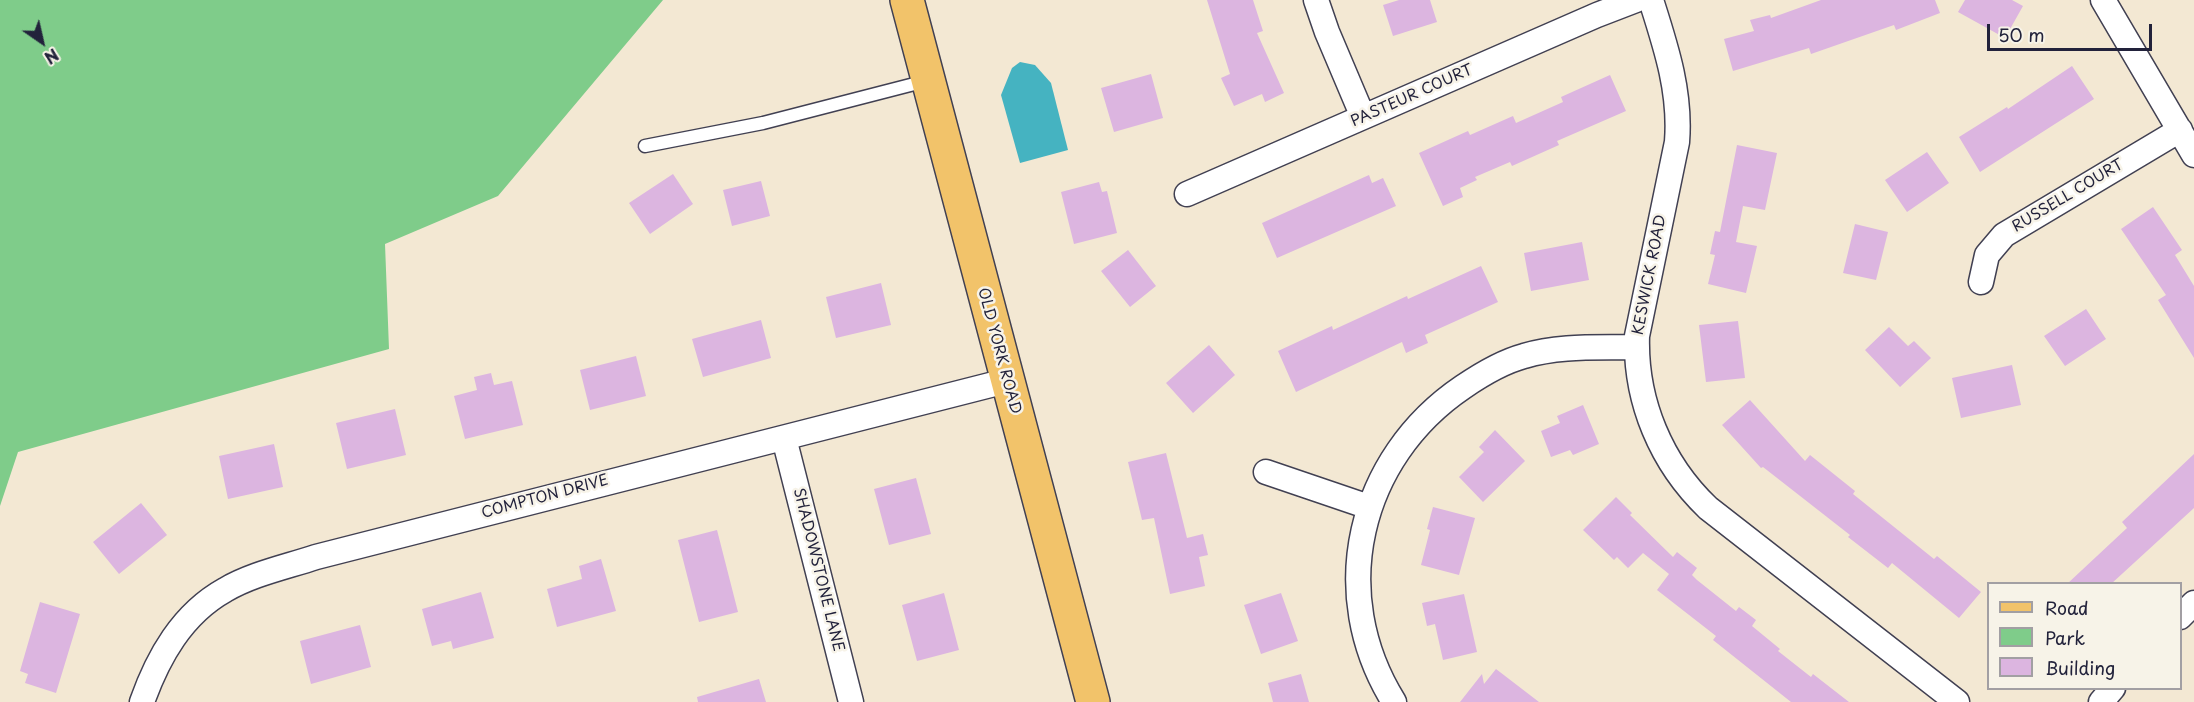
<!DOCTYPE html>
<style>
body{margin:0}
#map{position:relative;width:2194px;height:702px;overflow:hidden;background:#f3e8d3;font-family:"Playpen Sans",sans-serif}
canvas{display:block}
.legend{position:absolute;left:1987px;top:582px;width:195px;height:108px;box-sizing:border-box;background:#f7f3e8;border:2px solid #a29fa3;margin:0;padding:8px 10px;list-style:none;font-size:18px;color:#22223b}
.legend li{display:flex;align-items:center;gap:12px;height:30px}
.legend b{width:30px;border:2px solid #a29fa3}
.north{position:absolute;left:12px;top:12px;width:60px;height:60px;-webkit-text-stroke:4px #f7f3e8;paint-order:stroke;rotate:146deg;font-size:16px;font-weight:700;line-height:24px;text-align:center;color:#22223b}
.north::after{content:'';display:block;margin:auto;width:21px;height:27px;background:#22223b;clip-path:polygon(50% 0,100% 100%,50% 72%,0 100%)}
.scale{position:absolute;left:1987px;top:24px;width:165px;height:27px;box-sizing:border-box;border:3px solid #22223b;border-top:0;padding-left:8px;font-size:18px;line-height:21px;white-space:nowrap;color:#22223b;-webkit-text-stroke:4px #f7f3e8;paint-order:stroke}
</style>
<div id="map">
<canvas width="2194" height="702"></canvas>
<ul class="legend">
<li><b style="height:8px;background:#f2c36a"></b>Road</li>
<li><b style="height:16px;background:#7fcc8a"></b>Park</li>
<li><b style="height:16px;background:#dcb5e0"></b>Building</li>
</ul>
<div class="north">N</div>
<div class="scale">50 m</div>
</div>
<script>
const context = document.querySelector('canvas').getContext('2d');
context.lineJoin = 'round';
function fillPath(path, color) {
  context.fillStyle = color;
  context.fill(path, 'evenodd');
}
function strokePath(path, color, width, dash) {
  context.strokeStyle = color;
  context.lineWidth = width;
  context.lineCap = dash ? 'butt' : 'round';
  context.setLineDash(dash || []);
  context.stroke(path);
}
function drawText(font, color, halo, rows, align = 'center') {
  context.font = font + ' "Playpen Sans",sans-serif';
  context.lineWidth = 5;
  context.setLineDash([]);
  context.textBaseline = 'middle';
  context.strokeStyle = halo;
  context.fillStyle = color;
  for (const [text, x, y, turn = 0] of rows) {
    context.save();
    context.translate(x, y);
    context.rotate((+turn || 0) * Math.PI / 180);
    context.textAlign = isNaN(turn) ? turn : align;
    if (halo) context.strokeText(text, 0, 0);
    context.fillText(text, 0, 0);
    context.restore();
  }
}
fillPath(new Path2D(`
 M 0,0 L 663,0 L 498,196 L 385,244 L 389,349 L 18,452 L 0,506 Z`), '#7fcc8a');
fillPath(new Path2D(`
 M 1020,62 L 1035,65 L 1051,83 L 1068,150 L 1020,163 L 1001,95 L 1012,68 Z`), '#45b3c1');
fillPath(new Path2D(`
 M 1207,0 L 1253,0 L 1263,31 L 1257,33 L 1284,93 L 1265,102 L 1262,94 L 1234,106 L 1221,78 L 1230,74 Z
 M 1399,0 L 1430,0 L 1437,22 L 1393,36 L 1383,5 Z
 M 1821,0 L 1935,0 L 1940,13 L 1896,30 L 1894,25 L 1811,54 L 1809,48 L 1733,71 L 1724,39 L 1754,31 L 1750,20 L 1770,15 L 1771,18 Z
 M 1965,0 L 2012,0 L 2023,6 L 2005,38 L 1958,12 Z
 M 2072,66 L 2094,99 L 1980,172 L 1959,137 L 2007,107 L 2008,109 Z
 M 1151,74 L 1163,118 L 1114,132 L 1101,88 Z
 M 1610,75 L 1626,111 L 1557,141 L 1559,145 L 1512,166 L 1510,162 L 1475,177 L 1477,180 L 1460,188 L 1463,197 L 1443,206 L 1419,153 L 1468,131 L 1470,135 L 1513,116 L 1516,123 L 1563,102 L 1561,97 Z
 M 1737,145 L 1777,153 L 1765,210 L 1743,206 L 1736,242 L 1757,246 L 1746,293 L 1708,284 L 1715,255 L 1710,254 L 1715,231 L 1720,232 Z
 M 1927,152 L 1949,183 L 1907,212 L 1885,180 Z
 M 673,174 L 693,204 L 650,234 L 629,203 Z
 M 1369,175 L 1372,183 L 1383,178 L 1396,206 L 1277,258 L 1262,223 Z
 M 761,181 L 770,216 L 732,226 L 723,190 Z
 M 1099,182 L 1102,192 L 1107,191 L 1117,233 L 1074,244 L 1061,192 Z
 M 2153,207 L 2182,250 L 2175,255 L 2194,286 L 2194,358 L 2158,300 L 2166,295 L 2121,229 Z
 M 1855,224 L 1888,232 L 1876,280 L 1843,273 Z
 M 1582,242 L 1589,280 L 1531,291 L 1524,253 Z
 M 1128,250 L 1156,286 L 1130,307 L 1101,271 Z
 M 1481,266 L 1498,302 L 1425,335 L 1428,343 L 1406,353 L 1402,342 L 1296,392 L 1278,351 L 1332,326 L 1333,330 L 1407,296 L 1408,299 Z
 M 881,283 L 891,325 L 836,338 L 826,297 Z
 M 2086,309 L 2106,339 L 2065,366 L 2044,336 Z
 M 761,320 L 771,358 L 703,377 L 692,339 Z
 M 1738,321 L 1745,378 L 1706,382 L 1699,325 Z
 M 1889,327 L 1908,346 L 1914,341 L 1931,358 L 1900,387 L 1865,350 Z
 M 1209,345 L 1235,375 L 1193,413 L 1166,383 Z
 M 636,356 L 646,396 L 590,410 L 580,370 Z
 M 2012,365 L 2021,405 L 1961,418 L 1952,378 Z
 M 491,373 L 494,385 L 512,381 L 523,425 L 465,439 L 454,396 L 477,390 L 474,377 Z
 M 1750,400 L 1805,461 L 1810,455 L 1855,491 L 1853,494 L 1934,559 L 1937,556 L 1981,592 L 1959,618 L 1892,563 L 1888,568 L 1848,537 L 1850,535 L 1763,467 L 1761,468 L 1722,425 Z
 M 1583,405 L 1599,444 L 1573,455 L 1570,450 L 1551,457 L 1541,431 L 1560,423 L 1557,416 Z
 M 395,409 L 406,455 L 347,469 L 336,423 Z
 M 1495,430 L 1525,461 L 1483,502 L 1459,477 L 1484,452 L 1479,447 Z
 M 274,444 L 283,487 L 228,499 L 219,456 Z
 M 1166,453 L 1187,538 L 1203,534 L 1208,555 L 1199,557 L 1205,586 L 1170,594 L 1154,518 L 1142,520 L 1128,462 Z
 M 2194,454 L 2194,508 L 2111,584 L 2067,584 L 2127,528 L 2122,522 Z
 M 916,478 L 931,534 L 889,545 L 874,489 Z
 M 1616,497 L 1632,513 L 1630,515 L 1673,557 L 1677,552 L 1697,568 L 1692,575 L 1697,580 L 1736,611 L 1739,607 L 1756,620 L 1752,626 L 1780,649 L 1778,651 L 1811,677 L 1813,674 L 1849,702 L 1791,702 L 1713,640 L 1716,636 L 1657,590 L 1669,574 L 1643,553 L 1628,568 L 1617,557 L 1614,560 L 1583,530 Z
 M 141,503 L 167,535 L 119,574 L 93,542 Z
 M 1433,507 L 1475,518 L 1459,575 L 1421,565 L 1430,530 L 1427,529 Z
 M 717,530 L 738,612 L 699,622 L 678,540 Z
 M 601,559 L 616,611 L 557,627 L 547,589 L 582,579 L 579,566 Z
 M 481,592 L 494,638 L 453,649 L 451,641 L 432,646 L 422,609 Z
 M 944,593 L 959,650 L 917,661 L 902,605 Z
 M 1281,593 L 1298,641 L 1261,654 L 1244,605 Z
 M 1464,594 L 1477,652 L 1443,660 L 1435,624 L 1427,626 L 1422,603 Z
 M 40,602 L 80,614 L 56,693 L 25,683 L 28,674 L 20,671 Z
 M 360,625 L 371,667 L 311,684 L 300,641 Z
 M 1496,669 L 1539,702 L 1460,702 L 1482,674 L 1484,684 Z
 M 1301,674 L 1309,702 L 1273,702 L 1268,683 Z
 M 759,679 L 766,702 L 698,702 L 697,697 Z`), '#dcb5e0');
const service = new Path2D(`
 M 645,146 L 763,123 L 926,81`);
const minor = new Path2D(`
 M 1316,0 L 1327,32 L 1363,117
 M 1651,0 C 1666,47 1681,92 1677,142 L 1637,336 C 1635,401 1661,463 1708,508 L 1957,702
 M 2103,0 L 2194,155
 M 1187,194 L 1597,15 L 1636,0
 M 1981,282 L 1987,255 L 2004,235 L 2180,130
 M 784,438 L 851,702
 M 1266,472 L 1369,507
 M 2180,617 L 2194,603
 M 142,702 C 158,657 182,614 225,590 C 252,574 286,567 316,557 L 1006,381
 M 1394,702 C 1326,593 1358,458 1463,387 C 1482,374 1502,362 1524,356 C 1560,345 1599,348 1636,347
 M 2101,702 L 2113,688`);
const primary = new Path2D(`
 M 907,0 L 1093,702`);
strokePath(service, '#414052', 15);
strokePath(minor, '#414052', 27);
strokePath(primary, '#414052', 36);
strokePath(service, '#fff', 12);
strokePath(minor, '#fff', 24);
strokePath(primary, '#f2c36a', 33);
drawText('15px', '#22223b', '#f7f3e8', [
 ["PASTEUR COURT",1412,96,-24],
 ["RUSSELL COURT",2068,196,-31],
 ["KESWICK ROAD",1650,275,-79],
 ["OLD YORK ROAD",999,351,75],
 ["COMPTON DRIVE",545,497,-15],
 ["SHADOWSTONE LANE",818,570,76]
]);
</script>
